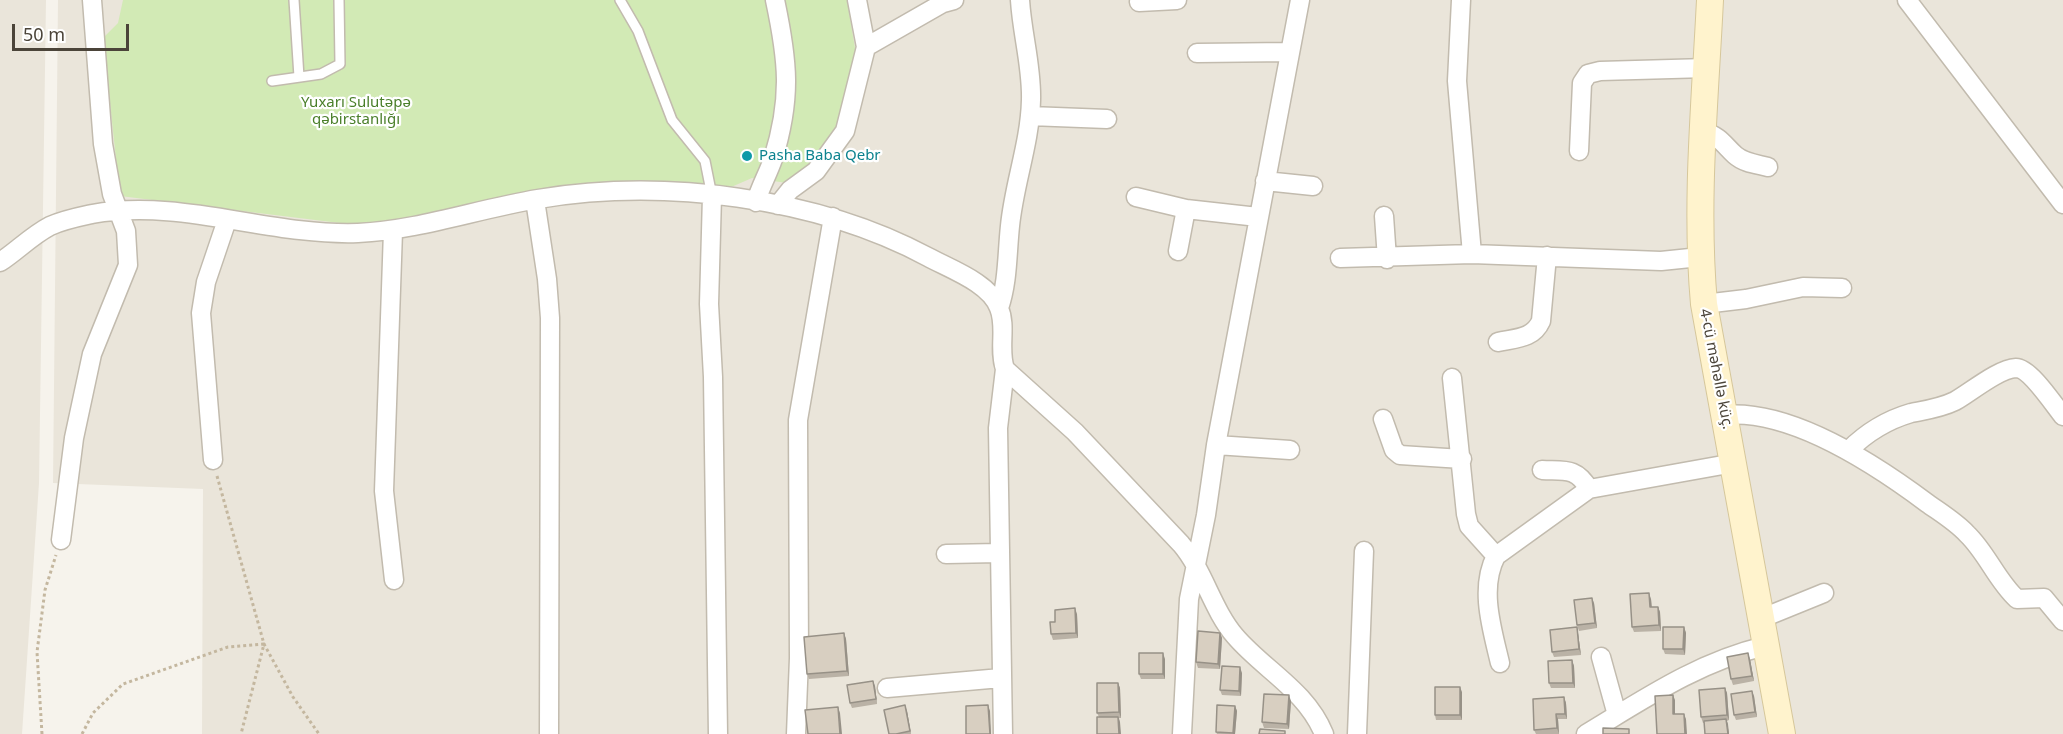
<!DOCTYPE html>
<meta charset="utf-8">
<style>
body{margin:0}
#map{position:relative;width:2063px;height:734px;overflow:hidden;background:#f6f3ec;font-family:"Noto Sans",sans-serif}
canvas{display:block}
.scale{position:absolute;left:12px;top:24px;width:117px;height:27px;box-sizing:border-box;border:3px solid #4b4439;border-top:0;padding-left:8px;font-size:18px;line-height:21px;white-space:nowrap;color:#4b4439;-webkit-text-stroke:4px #fff;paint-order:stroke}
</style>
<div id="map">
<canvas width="2063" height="734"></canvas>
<div class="scale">50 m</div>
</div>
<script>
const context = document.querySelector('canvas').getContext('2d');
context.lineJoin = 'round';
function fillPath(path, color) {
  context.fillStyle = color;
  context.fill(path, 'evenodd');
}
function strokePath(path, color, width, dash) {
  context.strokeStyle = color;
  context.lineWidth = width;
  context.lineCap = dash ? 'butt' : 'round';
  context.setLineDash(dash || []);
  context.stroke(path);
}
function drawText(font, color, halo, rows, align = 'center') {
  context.font = font + ' "Noto Sans",sans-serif';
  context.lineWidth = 4.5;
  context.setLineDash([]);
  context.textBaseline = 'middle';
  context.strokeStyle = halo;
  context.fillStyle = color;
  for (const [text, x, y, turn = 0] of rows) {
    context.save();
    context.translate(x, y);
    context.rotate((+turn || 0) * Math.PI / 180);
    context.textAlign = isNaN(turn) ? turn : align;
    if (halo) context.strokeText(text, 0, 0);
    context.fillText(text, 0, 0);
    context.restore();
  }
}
fillPath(new Path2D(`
 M 0,0 L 46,0 L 39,483 L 22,734 L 0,734 Z
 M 58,0 L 2063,0 L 2063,734 L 202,734 L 203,489 L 53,483 Z`), '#eae5da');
fillPath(new Path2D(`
 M 123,0 L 847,0 L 856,54 L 840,126 L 818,159 L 787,183 L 752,178 L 722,191 L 687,184 L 577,185 L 419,219 L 356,225 L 120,196 L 103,38 L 118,23 Z`), '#d2eab5');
const lane = new Path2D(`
 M 294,0 L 299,77
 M 620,0 L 638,31 L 672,120 L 705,161 L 712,196
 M 272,81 L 321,74 L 340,64 L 339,0`);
const street = new Path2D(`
 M 1461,0 L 1457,81 L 1472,254
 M 1907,0 L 2063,204
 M 1139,2 L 1177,0
 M 866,47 L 943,3 L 954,0
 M 1197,53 L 1290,52
 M 1030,116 L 1107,119
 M 1704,132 C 1720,136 1724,145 1735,155 C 1744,163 1756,164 1768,167
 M 1579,151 L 1582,83 L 1588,74 L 1600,71 L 1707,68
 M 1265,181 L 1313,186
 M 712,196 L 709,304 L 713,377 L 718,734
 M 1136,197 L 1186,209 L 1258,217
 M 535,200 L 547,279 L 550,318 L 549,734
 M 756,202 C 760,187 768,174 773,159 C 792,98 788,61 775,0
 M 778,205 L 790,190 L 816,171 L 845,131 L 866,47 L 857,0
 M 1384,216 L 1387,259
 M 393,231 L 384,491 L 394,580
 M 1178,251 L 1186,209
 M 1340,258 L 1472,254 L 1661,261 L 1700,257
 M 0,262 C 17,251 31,236 50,226 C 63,220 78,217 92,214 C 182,198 268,236 358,233 C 420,230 477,209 538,199 C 663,178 816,197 928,257 C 950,269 990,283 999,308 C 1007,327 998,349 1005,369 L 1075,432 L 1181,544 C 1204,571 1212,609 1235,636 C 1264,670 1306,690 1324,734
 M 1704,304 L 1746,299 L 1803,287 L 1842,288
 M 999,308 C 1008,282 1007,254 1010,226 C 1014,184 1030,143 1031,100 C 1032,66 1022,34 1020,0
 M 1498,342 C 1516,338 1533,339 1541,321 L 1547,256
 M 1452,378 L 1466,514 L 1469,526 L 1496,556
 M 1725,415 C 1792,409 1876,465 1927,503 C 1941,513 1956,522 1967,534 C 1987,553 1997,581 2017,599 L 2044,598 L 2063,621
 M 1383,419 L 1394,450 L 1400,455 L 1462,459
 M 1216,445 L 1290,450
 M 1849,450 C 1866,433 1887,420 1911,413 C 1926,410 1941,408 1955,401 C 1971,392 1998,369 2016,368 C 2030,368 2054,405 2063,416
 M 213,460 L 201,313 L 206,282 L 227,220
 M 1542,470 C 1565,471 1576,467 1589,489
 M 61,540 L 74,438 L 92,354 L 128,265 L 126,231 L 112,194 L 103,144 L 92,0
 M 946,554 L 999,553
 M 1760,619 L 1824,593
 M 1601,657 L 1617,715
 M 1500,663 C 1492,629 1479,588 1496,556 L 1589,489 L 1734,463
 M 887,688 L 1001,678
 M 796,734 L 799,658 L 798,420 L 833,217
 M 1003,734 L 998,428 L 1005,369
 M 1182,734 L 1189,599 L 1206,515 L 1216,445 L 1300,0
 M 1357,734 L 1364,551
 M 1586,734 C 1644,699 1698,662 1765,646`);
const secondary = new Path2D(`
 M 1710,0 C 1705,101 1695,203 1704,304 L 1782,734`);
strokePath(lane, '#c2bbae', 12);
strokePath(street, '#c2bbae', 21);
strokePath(secondary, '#d6c79b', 28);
strokePath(new Path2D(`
 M 217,476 L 264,644 L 293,697 L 319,734
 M 42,734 L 37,652 L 45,590 L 56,555
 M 82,734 L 93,713 L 123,684 L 228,647 L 264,644 L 241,734`), '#c4b79f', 3, [3, 3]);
strokePath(lane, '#fff', 9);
strokePath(street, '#fff', 18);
strokePath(secondary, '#fff3cd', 26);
fillPath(new Path2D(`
 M 1651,599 L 1652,607 L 1658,607 L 1660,612 L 1661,631 L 1634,632 L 1632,627 Z
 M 1594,603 L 1597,628 L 1579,631 L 1577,625 Z
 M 1077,614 L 1078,638 L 1053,640 L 1051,634 L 1055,622 Z
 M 1684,627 L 1686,633 L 1685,655 L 1665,654 L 1663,649 Z
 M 844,633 L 846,639 L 849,676 L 809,679 L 807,674 Z
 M 1220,633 L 1222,638 L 1220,669 L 1198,668 L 1196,662 Z
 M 1578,633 L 1581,655 L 1554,657 L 1552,652 Z
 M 1165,659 L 1165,679 L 1141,679 L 1139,674 Z
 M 1750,659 L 1754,681 L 1733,685 L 1731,679 Z
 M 1572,660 L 1574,666 L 1575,688 L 1551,688 L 1549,683 Z
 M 1242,673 L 1241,696 L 1222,695 L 1220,690 Z
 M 1118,683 L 1120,688 L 1121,718 L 1119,718 L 1120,722 L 1099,717 L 1097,713 Z
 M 875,686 L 877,704 L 852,708 L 850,703 Z
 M 1725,688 L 1727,693 L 1729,720 L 1727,721 L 1729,734 L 1705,734 L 1704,723 L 1703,723 L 1701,717 Z
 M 1462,692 L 1462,720 L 1436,720 L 1435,715 Z
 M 1754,696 L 1757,717 L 1736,720 L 1734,715 Z
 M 1564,697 L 1566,703 L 1567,719 L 1558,719 L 1559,734 L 1536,734 L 1534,730 Z
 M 1291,701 L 1289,729 L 1264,728 L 1262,722 Z
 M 1235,706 L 1237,711 L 1235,734 L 1217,734 L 1216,732 Z
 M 907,711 L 911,734 L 889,734 Z`), '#bab2a6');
fillPath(new Path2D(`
 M 1649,593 L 1651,599 L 1652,613 L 1650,607 Z
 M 1592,598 L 1594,603 L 1597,628 L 1595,623 Z
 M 1658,607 L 1660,612 L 1661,631 L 1659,625 Z
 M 1075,608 L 1077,614 L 1078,638 L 1076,633 Z
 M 1577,627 L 1578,633 L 1581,655 L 1579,649 Z
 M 1684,627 L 1686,633 L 1685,655 L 1683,649 Z
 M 844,633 L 846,639 L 849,676 L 847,671 Z
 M 1220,633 L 1222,638 L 1220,669 L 1218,664 Z
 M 1163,653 L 1165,659 L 1165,679 L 1163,674 Z
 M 1748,653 L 1750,659 L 1754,681 L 1752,676 Z
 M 1572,660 L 1574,666 L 1575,688 L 1573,683 Z
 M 1240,667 L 1242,673 L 1241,696 L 1239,691 Z
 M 873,681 L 875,686 L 877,704 L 876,699 Z
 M 1118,683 L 1120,688 L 1121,718 L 1119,712 Z
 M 1460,687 L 1462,692 L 1462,720 L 1460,715 Z
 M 1725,688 L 1727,693 L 1729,720 L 1727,715 Z
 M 1752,691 L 1754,696 L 1757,717 L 1755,712 Z
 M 1289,695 L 1291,701 L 1289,729 L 1287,724 Z
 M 1673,695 L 1675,700 L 1675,720 L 1673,714 Z
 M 1564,697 L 1566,703 L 1567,719 L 1565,714 Z
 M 905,705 L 907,711 L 911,734 L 910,731 Z
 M 988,705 L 990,711 L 991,734 L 990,734 Z
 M 1235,706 L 1237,711 L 1235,734 L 1233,734 Z
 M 838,707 L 840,713 L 842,734 L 840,734 Z
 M 1556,714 L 1558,719 L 1559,734 L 1557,728 Z
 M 1684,714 L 1686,719 L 1687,734 L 1685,734 Z
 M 1118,717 L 1120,722 L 1121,734 L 1119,734 Z
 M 1726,719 L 1728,724 L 1729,734 L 1728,734 Z`), '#979187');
const building = new Path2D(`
 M 1649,593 L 1650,607 L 1658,607 L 1659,625 L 1632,627 L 1630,594 Z
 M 1592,598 L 1595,623 L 1577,625 L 1574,600 Z
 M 1075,608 L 1076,633 L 1051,634 L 1050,622 L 1055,622 L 1055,610 Z
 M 1577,627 L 1579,649 L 1552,652 L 1550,630 Z
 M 1663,627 L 1684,627 L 1683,649 L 1663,649 Z
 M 1198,631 L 1220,633 L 1218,664 L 1196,662 Z
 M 844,633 L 847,671 L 807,674 L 804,637 Z
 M 1139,653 L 1163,653 L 1163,674 L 1139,674 Z
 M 1748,653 L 1752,676 L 1731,679 L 1727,657 Z
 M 1572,660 L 1573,683 L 1549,683 L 1548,661 Z
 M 1222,666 L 1240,667 L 1239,691 L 1220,690 Z
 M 873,681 L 876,699 L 850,703 L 847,685 Z
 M 1097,683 L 1118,683 L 1119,712 L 1097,713 Z
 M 1435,687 L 1460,687 L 1460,715 L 1435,715 Z
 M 1725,688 L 1727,715 L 1701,717 L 1699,690 Z
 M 1752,691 L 1755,712 L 1734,715 L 1731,694 Z
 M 1264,694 L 1289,695 L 1287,724 L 1262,722 Z
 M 1673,695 L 1673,714 L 1684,714 L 1685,734 L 1657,734 L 1655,696 Z
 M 1564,697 L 1565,714 L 1556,714 L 1557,728 L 1534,730 L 1533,699 Z
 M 905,705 L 910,731 L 896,734 L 889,734 L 884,710 Z
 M 988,705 L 990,734 L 966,734 L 966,706 Z
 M 1217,705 L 1235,706 L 1233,733 L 1216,732 Z
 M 838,707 L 840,734 L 808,734 L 805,710 Z
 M 1097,717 L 1118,717 L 1119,734 L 1097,734 Z
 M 1726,719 L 1728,734 L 1705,734 L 1704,721 Z
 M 1603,728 L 1629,729 L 1629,734 L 1603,734 Z
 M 1260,729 L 1285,731 L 1285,734 L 1259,734 Z`);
fillPath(building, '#d8cfc1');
strokePath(building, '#979187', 1.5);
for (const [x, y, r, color] of [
 [747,156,6,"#0f9aa8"]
]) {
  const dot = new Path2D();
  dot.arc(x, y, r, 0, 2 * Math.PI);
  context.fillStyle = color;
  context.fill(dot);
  strokePath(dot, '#fff', 2);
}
drawText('15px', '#4a7f2a', '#fff', [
 ["Yuxarı Sulutəpə",356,103],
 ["qəbirstanlığı",356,120]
]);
drawText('15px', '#0d838f', '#fff', [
 ["Pasha Baba Qebr",759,156]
], 'left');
drawText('15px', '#4b4439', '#fff', [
 ["4-cü məhəllə küç.",1716,369,79]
]);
</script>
